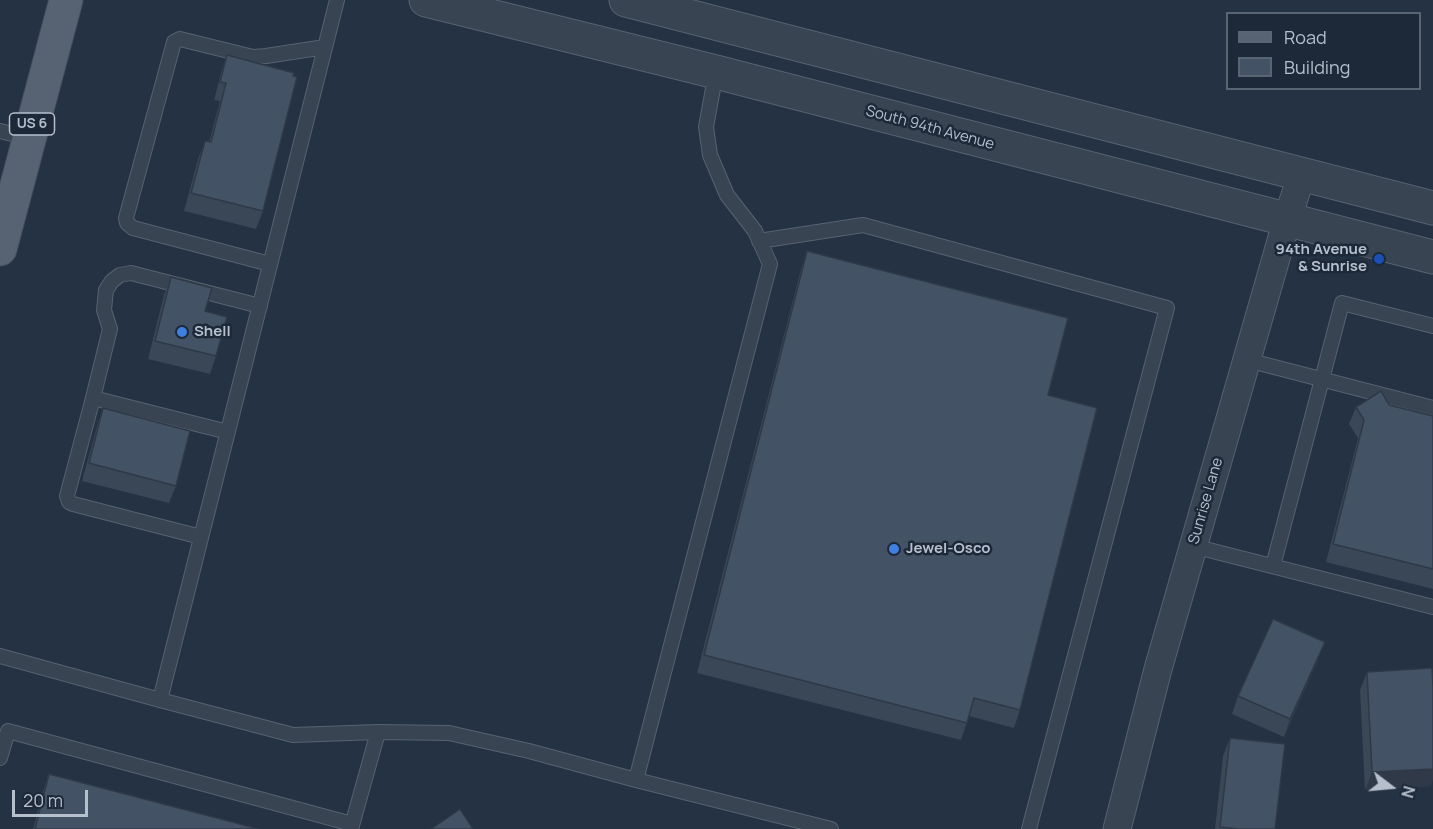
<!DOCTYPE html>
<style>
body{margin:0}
#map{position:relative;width:1433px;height:829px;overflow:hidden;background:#243243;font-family:Manrope,sans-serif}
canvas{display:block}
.legend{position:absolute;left:1226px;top:12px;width:195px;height:78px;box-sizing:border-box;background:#1d2938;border:2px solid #5a6573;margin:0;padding:8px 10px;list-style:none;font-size:18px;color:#b6bfcc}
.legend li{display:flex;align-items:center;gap:12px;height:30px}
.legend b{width:30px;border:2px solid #5a6573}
.north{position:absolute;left:1361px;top:757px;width:60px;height:60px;-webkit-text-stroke:4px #1d2938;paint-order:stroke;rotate:106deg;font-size:16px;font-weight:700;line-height:24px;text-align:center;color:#b6bfcc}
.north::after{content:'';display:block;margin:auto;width:21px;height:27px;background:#b6bfcc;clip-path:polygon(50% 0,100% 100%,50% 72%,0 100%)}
.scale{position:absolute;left:12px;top:790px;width:76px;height:27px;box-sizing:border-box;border:3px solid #b6bfcc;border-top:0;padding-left:8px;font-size:18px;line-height:21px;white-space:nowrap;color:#b6bfcc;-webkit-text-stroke:4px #1d2938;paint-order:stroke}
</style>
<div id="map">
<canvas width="1433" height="829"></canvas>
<ul class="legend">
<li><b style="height:8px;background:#576372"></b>Road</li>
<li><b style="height:16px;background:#435265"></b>Building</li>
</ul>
<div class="north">N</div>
<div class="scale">20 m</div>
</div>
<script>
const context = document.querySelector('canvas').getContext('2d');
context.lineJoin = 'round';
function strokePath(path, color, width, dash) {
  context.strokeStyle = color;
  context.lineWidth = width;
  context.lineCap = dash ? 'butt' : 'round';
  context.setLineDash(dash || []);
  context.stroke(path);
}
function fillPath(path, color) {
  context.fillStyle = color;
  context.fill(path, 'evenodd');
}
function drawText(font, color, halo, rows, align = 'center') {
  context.font = font + ' Manrope,sans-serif';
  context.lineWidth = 5;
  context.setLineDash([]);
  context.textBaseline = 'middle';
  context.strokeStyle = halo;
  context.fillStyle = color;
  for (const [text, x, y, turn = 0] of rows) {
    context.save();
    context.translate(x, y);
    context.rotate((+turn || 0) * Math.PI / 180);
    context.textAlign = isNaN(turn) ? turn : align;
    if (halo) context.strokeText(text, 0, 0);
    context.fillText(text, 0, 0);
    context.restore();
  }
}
const service = new Path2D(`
 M 0,131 L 29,138
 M 759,241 L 863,225 L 1167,308 L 1029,829
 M 270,264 L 133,228 L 127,223 L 126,218 L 174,42 L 180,39 L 253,57 L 266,56 L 325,47
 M 1247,360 L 1433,408
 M 93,398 L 110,329 L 104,310 L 106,290 L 112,281 L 120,275 L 131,273 L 260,306
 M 201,537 L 73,504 L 69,502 L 67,496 L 93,398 L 228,432
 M 1193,546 L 1433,607
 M 1273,566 L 1342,303 L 1433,326
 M 0,656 L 160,700 L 293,735 L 378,732 L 449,733 L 529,751 L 636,780 L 831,829
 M 160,700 L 337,0
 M 0,758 L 8,731 L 352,824
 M 636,780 L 770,264 L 755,231 L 727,195 L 710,155 L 706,127 L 716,72
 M 351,829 L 378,732`);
const minor = new Path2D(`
 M 1117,829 L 1158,669 L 1287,220 L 1302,174`);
const tertiary = new Path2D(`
 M 426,0 L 716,72 L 1433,257
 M 626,0 L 1433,208`);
const primary = new Path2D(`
 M 0,249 L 66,0`);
strokePath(service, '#576270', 16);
strokePath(minor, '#576270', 29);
strokePath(tertiary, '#576270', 35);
strokePath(primary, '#434d5c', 35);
strokePath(service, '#394452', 14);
strokePath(minor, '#394452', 27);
strokePath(tertiary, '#394452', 33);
strokePath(primary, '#576372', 33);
fillPath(new Path2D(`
 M 227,55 L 263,211 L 256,229 L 184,211 L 198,159 L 205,141 L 209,142 L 220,101 L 214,100 L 221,73 Z
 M 807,251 L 1048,395 L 1020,710 L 1014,728 L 969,716 L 961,740 L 697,673 L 801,269 Z
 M 171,277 L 205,311 L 216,356 L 210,374 L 148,359 L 164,295 Z
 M 1389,405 L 1433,416 L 1433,589 L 1326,562 L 1358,438 L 1349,424 L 1356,407 Z
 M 103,408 L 176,486 L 169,503 L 82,481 L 97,426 Z
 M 1318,660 L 1284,737 L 1232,714 L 1238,696 Z
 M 1367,672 L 1431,786 L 1365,790 L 1360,690 Z
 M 1230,738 L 1275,829 L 1215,829 L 1223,756 Z
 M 49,774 L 259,829 L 33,829 L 43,791 Z`), '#3a4757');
fillPath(new Path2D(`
 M 1325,642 L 1318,660 L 1284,737 L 1290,719 Z
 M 1433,769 L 1433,780 L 1431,786 L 1365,790 L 1372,772 Z`), '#2f3947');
const building = new Path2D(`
 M 227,55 L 294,73 L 293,76 L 297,77 L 263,211 L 191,193 L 205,141 L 211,142 L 226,83 L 220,82 Z
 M 807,251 L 1068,318 L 1048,395 L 1097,408 L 1020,710 L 974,698 L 967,723 L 704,655 Z
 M 171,277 L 212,288 L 205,311 L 227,317 L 216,356 L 155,341 Z
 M 1381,391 L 1389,405 L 1433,416 L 1433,569 L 1333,544 L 1364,420 L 1356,407 Z
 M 103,408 L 190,431 L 176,486 L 89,463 Z
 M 1273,619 L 1325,642 L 1290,719 L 1238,696 Z
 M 1432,668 L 1433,686 L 1433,769 L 1372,772 L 1367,672 Z
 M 1230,738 L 1285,744 L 1275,829 L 1238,829 L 1220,827 Z
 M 49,774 L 259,829 L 35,829 Z
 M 460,809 L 473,829 L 431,829 Z`);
fillPath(building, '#435265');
strokePath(building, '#2f3947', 1.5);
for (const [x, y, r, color] of [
 [1379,259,6,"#1a4fb4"],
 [182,332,6,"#3f7fe0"],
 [894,549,6,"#3f7fe0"]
]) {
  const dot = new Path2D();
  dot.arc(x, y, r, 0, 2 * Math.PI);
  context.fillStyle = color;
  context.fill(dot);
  strokePath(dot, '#1d2938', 2);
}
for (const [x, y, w] of [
 [32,124,45]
]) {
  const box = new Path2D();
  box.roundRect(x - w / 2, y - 11, w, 22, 4.5);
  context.fillStyle = '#1d2938';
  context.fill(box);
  strokePath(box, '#b6bfcc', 1.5);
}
drawText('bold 14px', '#b6bfcc', null, [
 ["US 6",32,124]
]);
drawText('15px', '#b6bfcc', '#1d2938', [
 ["South 94th Avenue",930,128,15],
 ["Sunrise Lane",1206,501,-74]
]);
drawText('bold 15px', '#b6bfcc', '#1d2938', [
 ["94th Avenue",1367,250,"right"],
 ["& Sunrise",1367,267,"right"],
 ["Shell",194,332],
 ["Jewel-Osco",906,549]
], 'left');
</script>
